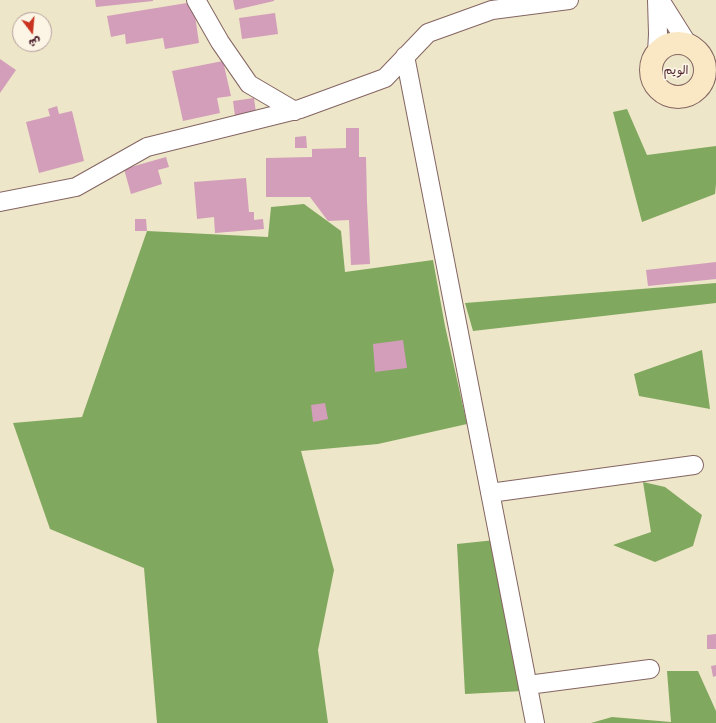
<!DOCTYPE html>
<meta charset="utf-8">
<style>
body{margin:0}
#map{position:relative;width:716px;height:723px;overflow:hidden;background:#eee6c8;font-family:Mali,"Playpen Sans Arabic",sans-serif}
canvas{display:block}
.north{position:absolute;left:12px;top:12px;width:40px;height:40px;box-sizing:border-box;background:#fcf5e5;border:1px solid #b59f9b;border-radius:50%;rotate:164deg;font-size:11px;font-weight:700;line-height:16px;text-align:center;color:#4a1f2b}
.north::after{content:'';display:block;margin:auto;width:14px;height:18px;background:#c8321e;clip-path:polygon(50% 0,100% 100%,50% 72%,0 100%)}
</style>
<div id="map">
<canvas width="716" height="723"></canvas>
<div class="north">ش</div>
</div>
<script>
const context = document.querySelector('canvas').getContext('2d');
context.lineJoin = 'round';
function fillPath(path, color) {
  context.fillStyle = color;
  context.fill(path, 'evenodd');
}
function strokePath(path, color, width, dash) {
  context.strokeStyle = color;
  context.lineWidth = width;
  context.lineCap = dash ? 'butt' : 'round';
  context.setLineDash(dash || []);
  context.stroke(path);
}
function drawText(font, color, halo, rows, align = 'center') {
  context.font = font + ' Mali,"Playpen Sans Arabic",sans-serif';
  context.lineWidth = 3.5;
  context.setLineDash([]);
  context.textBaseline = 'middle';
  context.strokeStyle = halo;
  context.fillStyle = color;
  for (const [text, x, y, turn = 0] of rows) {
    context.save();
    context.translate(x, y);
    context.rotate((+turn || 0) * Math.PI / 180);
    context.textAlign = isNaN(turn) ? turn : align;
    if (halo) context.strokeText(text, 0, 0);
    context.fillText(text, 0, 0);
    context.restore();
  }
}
fillPath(new Path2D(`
 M 627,109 L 647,155 L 716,146 L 716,184 L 715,194 L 642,222 L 613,112 Z
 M 304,204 L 341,231 L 345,272 L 433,260 L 445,326 L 467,424 L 378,444 L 301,451 L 334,570 L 318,650 L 328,723 L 157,723 L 144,568 L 50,529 L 13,423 L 82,417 L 147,231 L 268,237 L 271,207 Z
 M 716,283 L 716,303 L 473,331 L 465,303 Z
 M 702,350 L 710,409 L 639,396 L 634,374 Z
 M 643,482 L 665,487 L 702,515 L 693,546 L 655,562 L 613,545 L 651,532 Z
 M 495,540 L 523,691 L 465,694 L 457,544 Z
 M 667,671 L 698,671 L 716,711 L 716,723 L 591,723 L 612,717 L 671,722 Z`), '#80a85f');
fillPath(new Path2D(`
 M 95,0 L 153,0 L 153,1 L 96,7 Z
 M 233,0 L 274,0 L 274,1 L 235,10 Z
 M 193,2 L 199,43 L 165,49 L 163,38 L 126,44 L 125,34 L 111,37 L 107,16 Z
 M 275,13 L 278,34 L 242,39 L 239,18 Z
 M 0,59 L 16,70 L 0,93 Z
 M 223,61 L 231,96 L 217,98 L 220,113 L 183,121 L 172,71 Z
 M 254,98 L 256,113 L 235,116 L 233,101 Z
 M 57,106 L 59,114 L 72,111 L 84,161 L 39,173 L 26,122 L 50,116 L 48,109 Z
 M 346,128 L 359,128 L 359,157 L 366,157 L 367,202 L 370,264 L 351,265 L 349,220 L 328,221 L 310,197 L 266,197 L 266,158 L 312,157 L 312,149 L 346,148 Z
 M 306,136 L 307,148 L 295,148 L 295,137 Z
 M 166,157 L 169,167 L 158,170 L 162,184 L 131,194 L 124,169 Z
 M 246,178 L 249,212 L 254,212 L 254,220 L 263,219 L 264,229 L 215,233 L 214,217 L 197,219 L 194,182 Z
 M 135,219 L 146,219 L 147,231 L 135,231 Z
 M 716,262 L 716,279 L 648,286 L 646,270 Z
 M 403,340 L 407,368 L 375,372 L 373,344 Z
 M 325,403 L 328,419 L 313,422 L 311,405 Z
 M 716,634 L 716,649 L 707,649 L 707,635 Z
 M 716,665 L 716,676 L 713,677 L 711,666 Z`), '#d29eb9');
const street = new Path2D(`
 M 196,0 L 220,42 L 249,84 L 295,111
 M 660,0 L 689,46
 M 657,53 L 658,34 L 657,0
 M 405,56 L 535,723
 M 0,202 L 76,187 L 147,147 L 300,109 L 385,78 L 428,33 L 492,10 L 569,0
 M 490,493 L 694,465
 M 528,685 L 650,669`);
const secondary = new Path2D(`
 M651 70a27 27 0 1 1 54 0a27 27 0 1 1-54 0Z`);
strokePath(street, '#836562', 20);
strokePath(secondary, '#836562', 24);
strokePath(street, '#fff', 18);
strokePath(secondary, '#fae7c3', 22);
drawText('12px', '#4a1f2b', '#fcf5e5', [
 ["الويم",676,70]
]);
</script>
